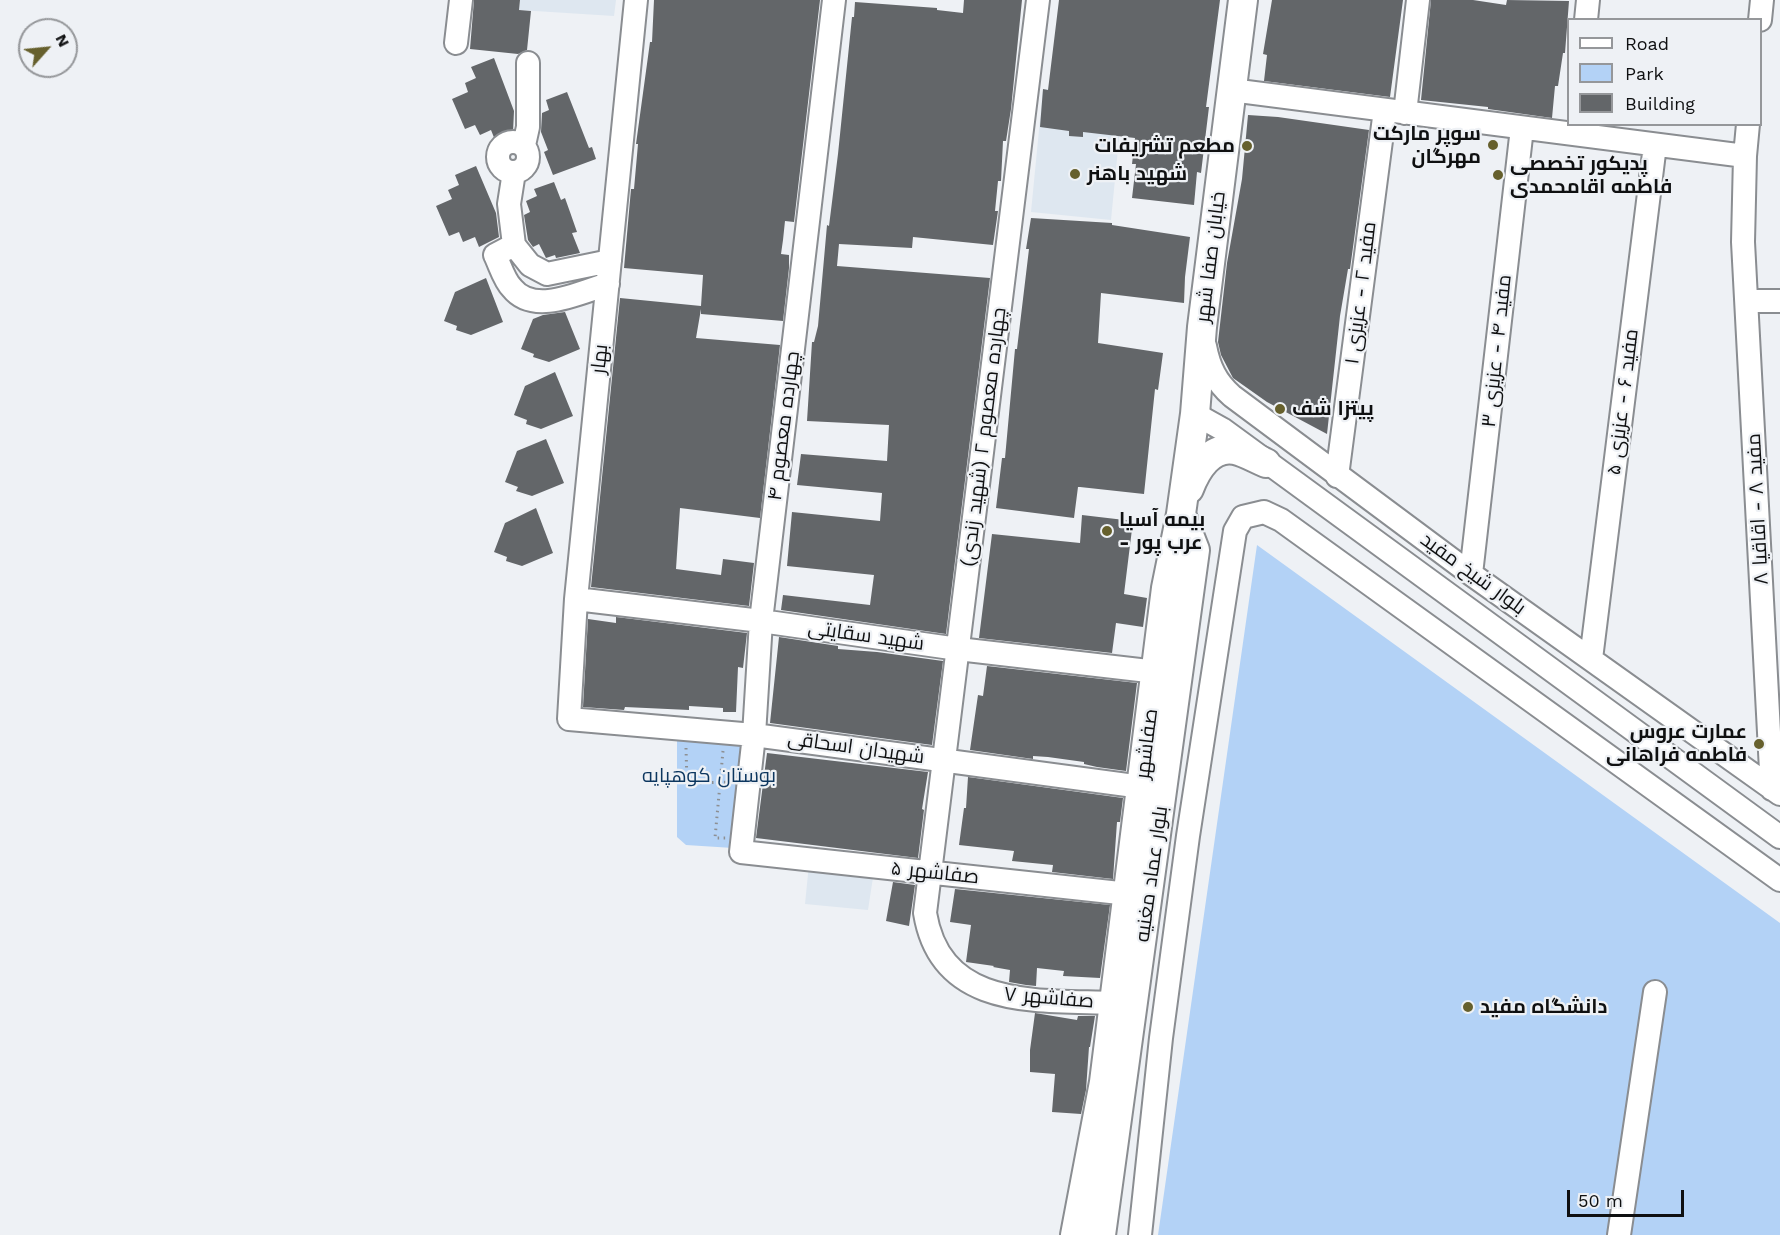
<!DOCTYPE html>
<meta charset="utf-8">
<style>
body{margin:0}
#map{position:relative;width:1780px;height:1235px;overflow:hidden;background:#eef1f5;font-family:"Work Sans",sans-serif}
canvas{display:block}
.legend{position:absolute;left:1567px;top:18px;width:195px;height:108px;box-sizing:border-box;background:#eef1f5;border:2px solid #95979a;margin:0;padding:8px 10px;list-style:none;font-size:18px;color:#0f1011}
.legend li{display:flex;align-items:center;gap:12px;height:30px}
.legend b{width:30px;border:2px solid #95979a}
.north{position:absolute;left:18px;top:18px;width:60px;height:60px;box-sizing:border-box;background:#eef1f5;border:2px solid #95979a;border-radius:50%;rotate:63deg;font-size:16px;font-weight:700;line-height:24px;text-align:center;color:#0f1011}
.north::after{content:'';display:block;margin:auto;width:21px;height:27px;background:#66602d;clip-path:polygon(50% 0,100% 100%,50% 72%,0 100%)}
.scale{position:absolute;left:1567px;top:1190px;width:117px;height:27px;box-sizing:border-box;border:3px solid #0f1011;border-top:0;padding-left:8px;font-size:18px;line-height:21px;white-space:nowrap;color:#0f1011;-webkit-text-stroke:4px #eef1f5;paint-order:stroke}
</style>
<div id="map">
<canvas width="1780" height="1235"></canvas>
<ul class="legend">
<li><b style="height:8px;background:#fff"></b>Road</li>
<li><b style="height:16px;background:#b3d2f6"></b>Park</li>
<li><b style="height:16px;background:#636669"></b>Building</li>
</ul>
<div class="north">N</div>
<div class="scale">50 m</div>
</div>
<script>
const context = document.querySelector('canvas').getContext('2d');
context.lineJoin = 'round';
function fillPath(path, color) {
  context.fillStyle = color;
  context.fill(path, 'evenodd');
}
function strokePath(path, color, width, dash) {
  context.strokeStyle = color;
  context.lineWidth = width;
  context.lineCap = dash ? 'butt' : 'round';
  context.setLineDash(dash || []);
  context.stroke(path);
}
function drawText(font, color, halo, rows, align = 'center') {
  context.font = font + ' "Work Sans",Cairo,sans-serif';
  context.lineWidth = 4.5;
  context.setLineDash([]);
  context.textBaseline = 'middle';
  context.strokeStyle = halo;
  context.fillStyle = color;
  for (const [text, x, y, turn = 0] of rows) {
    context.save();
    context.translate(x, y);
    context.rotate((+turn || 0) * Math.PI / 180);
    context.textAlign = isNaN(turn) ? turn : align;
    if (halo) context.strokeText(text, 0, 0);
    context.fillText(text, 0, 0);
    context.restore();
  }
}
fillPath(new Path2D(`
 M 520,0 L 616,0 L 614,16 L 519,10 Z
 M 1043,89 L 1123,98 L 1111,220 L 1031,212 Z
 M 809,864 L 874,871 L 868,910 L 805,904 Z`), '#dee7f0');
fillPath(new Path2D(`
 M 1257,545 L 1780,923 L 1780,1235 L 1158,1235 Z
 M 677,740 L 747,745 L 733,848 L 686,845 L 677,837 Z`), '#b3d2f6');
fillPath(new Path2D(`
 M 474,0 L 520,0 L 519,10 L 531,11 L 527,50 L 518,54 L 470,49 Z
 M 654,0 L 820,0 L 794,222 L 785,221 L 783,240 L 781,254 L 789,255 L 789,268 L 783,321 L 701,314 L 701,309 L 696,338 L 780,345 L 760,518 L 680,508 L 676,569 L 721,575 L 723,559 L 754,563 L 749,606 L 591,587 L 620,298 L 701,306 L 703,275 L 624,268 L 631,189 L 634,189 L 638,144 L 636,144 L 650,42 L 652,42 Z
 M 964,0 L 1022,0 L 1011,109 L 1006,141 L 1003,141 L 1001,181 L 998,181 L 995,211 L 998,211 L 993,245 L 913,237 L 912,248 L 839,244 L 837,266 L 990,278 L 946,634 L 781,610 L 783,595 L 870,605 L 874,575 L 787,566 L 792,512 L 880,521 L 882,493 L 797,485 L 801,454 L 887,461 L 889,425 L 807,421 L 812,342 L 814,342 L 818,326 L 827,225 L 829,226 L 838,154 L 852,17 L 854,17 L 855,2 L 937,8 L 937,10 L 963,13 Z
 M 1059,0 L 1220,0 L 1206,107 L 1209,107 L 1201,173 L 1197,172 L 1194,205 L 1132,198 L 1136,164 L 1132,164 L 1135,138 L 1083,132 L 1083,137 L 1069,136 L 1069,131 L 1040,127 L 1043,89 L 1048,90 Z
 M 1272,0 L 1403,0 L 1390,97 L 1264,81 L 1267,55 L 1263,54 Z
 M 1431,0 L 1473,0 L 1506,5 L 1507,0 L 1569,1 L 1565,53 L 1563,53 L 1558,86 L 1555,86 L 1552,118 L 1488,109 L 1488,107 L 1421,100 Z
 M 494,58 L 514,111 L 513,132 L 495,140 L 491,130 L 480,135 L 475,125 L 465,129 L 452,99 L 468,92 L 465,83 L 476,78 L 471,67 Z
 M 567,92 L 589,148 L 592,147 L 596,159 L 553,175 L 544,152 L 548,150 L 541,132 L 542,113 L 549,110 L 546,100 Z
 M 1248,115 L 1278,117 L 1369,130 L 1350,269 L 1348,269 L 1340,316 L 1327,434 L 1267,402 L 1233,378 L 1221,355 L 1218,342 L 1227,263 L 1242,179 Z
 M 476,166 L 496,213 L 499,237 L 479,247 L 475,237 L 463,242 L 459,232 L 449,236 L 436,206 L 452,199 L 448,190 L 459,185 L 455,175 Z
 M 554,182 L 561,200 L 565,198 L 570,212 L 577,232 L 572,233 L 580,253 L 556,258 L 555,255 L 546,258 L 539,244 L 533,247 L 528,240 L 524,215 L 530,212 L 526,201 L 537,196 L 534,189 Z
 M 1031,218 L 1112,223 L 1112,225 L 1190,237 L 1185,277 L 1184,303 L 1101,293 L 1098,343 L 1163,353 L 1158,390 L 1155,389 L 1144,494 L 1080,487 L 1078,487 L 1074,518 L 996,508 L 1002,458 L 1005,458 L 1015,349 L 1017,349 L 1029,249 L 1026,249 Z
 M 486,278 L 503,322 L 471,335 L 456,330 L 457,326 L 444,321 L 455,292 Z
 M 565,312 L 580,349 L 549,362 L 533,357 L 534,354 L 521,349 L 533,319 L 543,315 Z
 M 555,372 L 573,416 L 541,429 L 526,424 L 527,420 L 514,415 L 525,386 Z
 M 546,439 L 564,483 L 532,496 L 516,491 L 518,487 L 505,482 L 517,451 Z
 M 536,508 L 553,553 L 522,566 L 506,561 L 507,557 L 494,552 L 505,523 Z
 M 1082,515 L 1133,521 L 1124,594 L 1147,598 L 1143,627 L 1116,623 L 1112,653 L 979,638 L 992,534 L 1080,543 Z
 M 616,617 L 747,633 L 743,668 L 738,667 L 736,712 L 723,712 L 723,708 L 689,706 L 689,710 L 625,707 L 624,710 L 583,707 L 588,619 L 616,623 Z
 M 779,637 L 838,646 L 838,649 L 877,652 L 943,661 L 932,745 L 770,723 Z
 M 987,666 L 1137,683 L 1126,771 L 1097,767 L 1084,764 L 1084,762 L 1048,757 L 1033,756 L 1033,759 L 970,750 L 978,695 L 983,696 Z
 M 767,753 L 928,772 L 922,809 L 924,810 L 918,858 L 756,838 Z
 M 968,777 L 1123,798 L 1120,822 L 1117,822 L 1113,879 L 1052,872 L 1053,865 L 1012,861 L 1014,851 L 959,845 L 964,808 L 966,808 Z
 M 893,882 L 915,885 L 909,926 L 886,921 Z
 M 955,889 L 1110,905 L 1100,978 L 1063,976 L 1064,971 L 1037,968 L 1036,986 L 1026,985 L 1009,982 L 1010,970 L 993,967 L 994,966 L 966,962 L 971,925 L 950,922 Z
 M 1035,1013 L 1077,1020 L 1078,1016 L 1095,1016 L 1090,1047 L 1089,1047 L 1086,1090 L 1081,1114 L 1052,1112 L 1055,1074 L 1030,1072 L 1030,1050 Z`), '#636669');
const minor = new Path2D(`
 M 636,0 L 576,599 L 569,719 L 754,735 L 1142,787
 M 834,0 L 761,621 L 754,735 L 741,852 L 1129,894
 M 1038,0 L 925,913 C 941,1010 1037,1000 1113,1003
 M 1586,20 L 1588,0
 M 1760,20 L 1762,0
 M 456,43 L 461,0
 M 1231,90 L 1745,156
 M 1405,113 L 1418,0
 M 1748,124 L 1745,156 L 1743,242 L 1772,789
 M498 157a15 15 0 1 1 30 0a15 15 0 1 1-30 0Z
 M 524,145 L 528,127 L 528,63
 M 514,172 L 509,204 L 514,245 L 530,265 L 547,274 L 610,261
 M 514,245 L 495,255 C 500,265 504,280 512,288 C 534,316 581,292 608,284
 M 1747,301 L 1780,301
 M 1205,346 C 1209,367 1216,382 1232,396 L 1471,574 L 1780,794
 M 1195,414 L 1222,429 L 1780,837
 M 1337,476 L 1385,110
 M 1471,574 L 1522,128
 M 576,599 L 761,621 L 958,649 L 1157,672
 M 1591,659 L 1655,145
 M 1140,1235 L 1161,1038 L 1188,836 L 1235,531 L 1243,517 L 1264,512 L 1281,520 L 1780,880
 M 1619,1235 L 1655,992`);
const major = new Path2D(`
 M 1189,489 C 1196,470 1211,445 1235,450 C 1245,452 1256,459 1266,463
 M 1075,1235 L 1104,1082 L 1166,588 L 1181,514 L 1195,414 L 1202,327 L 1243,0
 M 1101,1235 L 1195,550 L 1181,514`);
strokePath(minor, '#8a8d91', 26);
strokePath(major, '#8a8d91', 32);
strokePath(new Path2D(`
 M 686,748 L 687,783 L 732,782
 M 723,751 L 715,838 L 726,838`), '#8d8f92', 3, [1.5, 4.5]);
strokePath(minor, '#fff', 22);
strokePath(major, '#fff', 28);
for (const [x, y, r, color] of [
 [1493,145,6,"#66602d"],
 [1247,146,6,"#66602d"],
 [1075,174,6,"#66602d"],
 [1498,175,6,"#66602d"],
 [1280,409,6,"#66602d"],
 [1107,531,6,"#66602d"],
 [1759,744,6,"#66602d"],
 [1468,1007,6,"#66602d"]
]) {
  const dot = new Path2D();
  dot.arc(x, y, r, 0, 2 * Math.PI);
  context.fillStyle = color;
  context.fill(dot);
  strokePath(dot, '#eef1f5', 2);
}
drawText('bold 20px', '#0f1011', '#eef1f5', [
 ["سوپر مارکت",1481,134,"right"],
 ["مهرگان",1481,157,"right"],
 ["مطعم تشريفات",1235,146,"right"],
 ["پدیکور تخصصی",1510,164],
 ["فاطمه اقامحمدی",1510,187],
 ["شهید باهنر",1087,174],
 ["پیتزا شف",1292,409],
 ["بیمه آسیا",1119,520],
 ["- عرب پور",1119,543],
 ["عمارت عروس",1747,732,"right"],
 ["فاطمه فراهانی",1747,755,"right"],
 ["دانشگاه مفید",1480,1007]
], 'left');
drawText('20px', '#0f1011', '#eef1f5', [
 ["خیابان صفا شهر",1211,257,-83],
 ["مفید ۲ - عزیزی ۱",1361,293,-83],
 ["مفید ۴ - عزیزی ۳",1497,351,-84],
 ["بهار",600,359,-84],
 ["مفید ۶ - عزیزی ۵",1623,402,-83],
 ["چهارده معصوم ۴",784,426,-83],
 ["چهارده معصوم ۲ (شهید زندی)",984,437,-83],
 ["مفید ۸ - اقاقیا ۸",1758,509,-93],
 ["بلوار شیخ مفید",1473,574,36],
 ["شهید سقایتی",866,636,8],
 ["صفاشهر",1147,744,-83],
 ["شهیدان اسحاقی",856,748,8],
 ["صفاشهر ۵",935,873,6],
 ["بلوار عماد مغنیه",1152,874,-82],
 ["صفاشهر ۷",1049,998,5]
]);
drawText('20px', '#0c365f', '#eef1f5', [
 ["بوستان کوهپایه",709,776]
]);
</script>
